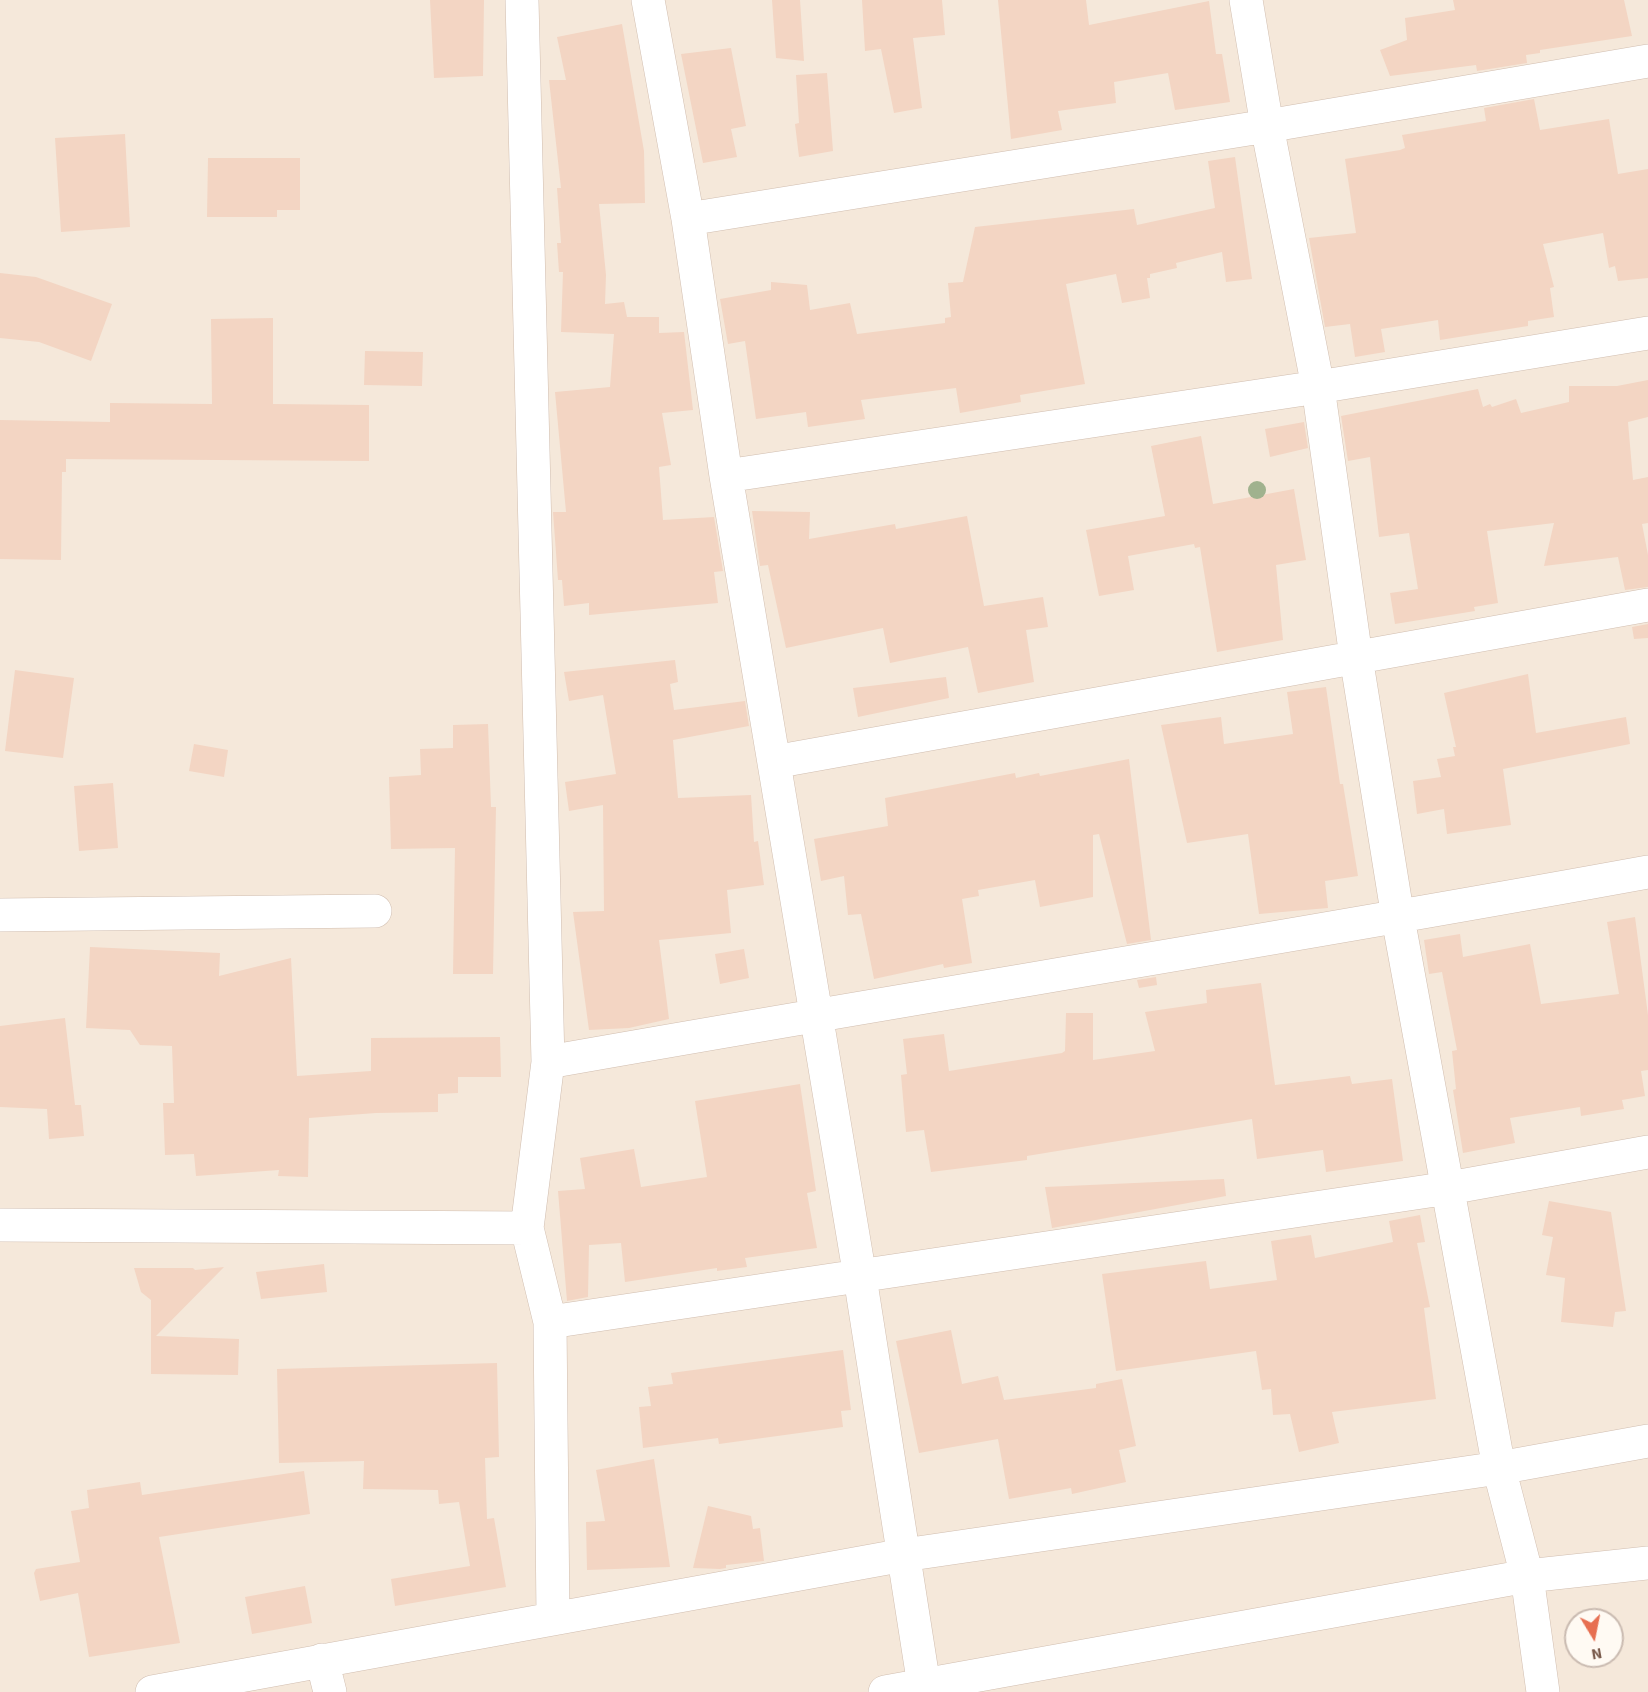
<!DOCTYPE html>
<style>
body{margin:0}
#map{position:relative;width:1648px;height:1692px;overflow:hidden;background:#fdf6ec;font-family:"Source Sans 3",sans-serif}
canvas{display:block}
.north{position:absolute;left:1564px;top:1608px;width:60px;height:60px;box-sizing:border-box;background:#fffaf3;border:2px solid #cabbb1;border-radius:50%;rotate:170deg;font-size:16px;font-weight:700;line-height:24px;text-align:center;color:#7a5c4d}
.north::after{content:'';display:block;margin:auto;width:21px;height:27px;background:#e76f51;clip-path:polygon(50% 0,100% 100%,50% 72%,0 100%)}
</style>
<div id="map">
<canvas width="1648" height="1692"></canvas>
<div class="north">N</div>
</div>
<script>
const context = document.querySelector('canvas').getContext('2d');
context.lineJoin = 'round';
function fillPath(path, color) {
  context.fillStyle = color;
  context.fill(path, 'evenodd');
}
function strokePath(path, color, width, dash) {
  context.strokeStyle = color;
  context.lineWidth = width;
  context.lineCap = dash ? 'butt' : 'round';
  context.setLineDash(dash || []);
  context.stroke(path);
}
fillPath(new Path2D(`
 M 0,0 L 1648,0 L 1648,1692 L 0,1692 ZM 1576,1620 L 1612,1620 L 1612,1656 L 1576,1656 Z`), '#f5e8da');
fillPath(new Path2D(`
 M 430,0 L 484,0 L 483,76 L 434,78 Z
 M 772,0 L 800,0 L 804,61 L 776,58 Z
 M 862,0 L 942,0 L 945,35 L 913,38 L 922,108 L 894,113 L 881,49 L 865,51 Z
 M 998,0 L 1086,0 L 1089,25 L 1209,1 L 1216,54 L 1222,54 L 1230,102 L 1175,110 L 1168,73 L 1114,82 L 1116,103 L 1058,111 L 1062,130 L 1011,139 Z
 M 1453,0 L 1624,0 L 1632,36 L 1540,50 L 1540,53 L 1526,55 L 1527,63 L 1477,71 L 1476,65 L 1390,76 L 1380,50 L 1407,40 L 1405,18 L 1455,10 Z
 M 622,24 L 644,151 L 645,203 L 599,204 L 606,275 L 605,304 L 624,302 L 627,317 L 659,317 L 659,333 L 684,332 L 693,410 L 662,413 L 671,465 L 659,467 L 663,520 L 714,517 L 723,571 L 714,572 L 718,603 L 589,615 L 589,603 L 564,606 L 562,580 L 558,580 L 553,512 L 566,512 L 555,392 L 610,387 L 614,334 L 561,332 L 563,272 L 559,272 L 557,243 L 561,243 L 557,188 L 561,188 L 549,80 L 566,80 L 557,37 Z
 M 731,48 L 746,126 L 731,129 L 737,157 L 703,163 L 681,54 Z
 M 827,73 L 833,151 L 799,157 L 795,124 L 799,123 L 796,75 Z
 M 1534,99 L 1540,130 L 1609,119 L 1618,174 L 1648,169 L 1648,278 L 1618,281 L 1615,266 L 1609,268 L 1603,233 L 1543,244 L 1554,287 L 1550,288 L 1554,317 L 1528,321 L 1528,326 L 1440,340 L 1438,320 L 1381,329 L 1385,352 L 1355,357 L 1350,324 L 1325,327 L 1309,238 L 1356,233 L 1345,159 L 1400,150 L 1405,148 L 1402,135 L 1486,121 L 1484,108 Z
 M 125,134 L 130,227 L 61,232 L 55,138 Z
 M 1235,157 L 1252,279 L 1226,282 L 1222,252 L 1176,263 L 1177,268 L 1150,274 L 1150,278 L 1147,278 L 1150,298 L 1122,303 L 1116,274 L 1066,284 L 1085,384 L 1020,395 L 1021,402 L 960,413 L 956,388 L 861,400 L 865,419 L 808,427 L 806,412 L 756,419 L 745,341 L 728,344 L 720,299 L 771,290 L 771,282 L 807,285 L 810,310 L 850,303 L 857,334 L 945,323 L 945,318 L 951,317 L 948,283 L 963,282 L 975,227 L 1134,209 L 1137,225 L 1215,208 L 1208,161 Z
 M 208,158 L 300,158 L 300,210 L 277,210 L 277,217 L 207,217 Z
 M 0,273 L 36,277 L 112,304 L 91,361 L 39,342 L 0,338 Z
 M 273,318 L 273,404 L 369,405 L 369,461 L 66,459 L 66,472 L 62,472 L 61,560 L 0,559 L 0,420 L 110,422 L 110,403 L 212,404 L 211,319 Z
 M 365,351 L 423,352 L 422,386 L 364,385 Z
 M 1648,380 L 1648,417 L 1628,422 L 1633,480 L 1648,477 L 1648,523 L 1642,524 L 1648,555 L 1648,587 L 1625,590 L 1618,557 L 1544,566 L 1554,523 L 1487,531 L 1498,603 L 1474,607 L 1475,611 L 1395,624 L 1390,593 L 1418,589 L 1409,533 L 1379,537 L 1370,457 L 1348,461 L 1341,416 L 1478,389 L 1483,407 L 1490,404 L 1492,407 L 1516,399 L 1521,413 L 1569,402 L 1569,386 L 1617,386 Z
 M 1304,422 L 1308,448 L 1270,457 L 1265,429 Z
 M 1201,436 L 1213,504 L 1294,489 L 1306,560 L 1276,565 L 1283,640 L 1217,652 L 1200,547 L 1195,548 L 1194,544 L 1128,556 L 1134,590 L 1099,596 L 1086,530 L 1165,516 L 1151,446 Z
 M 752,511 L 810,512 L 809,539 L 895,524 L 896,529 L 967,516 L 984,606 L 1043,597 L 1048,627 L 1026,630 L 1034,682 L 978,693 L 968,647 L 890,663 L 883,628 L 786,648 L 768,565 L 760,566 Z
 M 1648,624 L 1648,638 L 1634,639 L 1632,627 Z
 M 675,660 L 678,682 L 670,684 L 674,710 L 745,701 L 749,726 L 673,740 L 678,798 L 751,795 L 754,842 L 758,841 L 764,885 L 727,890 L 731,933 L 659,940 L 669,1019 L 629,1028 L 589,1030 L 573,912 L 604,911 L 603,805 L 569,811 L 565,782 L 616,774 L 603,695 L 569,701 L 564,672 Z
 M 15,670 L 74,678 L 63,758 L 5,751 Z
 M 1528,674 L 1536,733 L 1626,717 L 1630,744 L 1503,769 L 1511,825 L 1447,834 L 1444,809 L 1417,814 L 1413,781 L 1441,777 L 1437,759 L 1455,756 L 1453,747 L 1456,747 L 1444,693 Z
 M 946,677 L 949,698 L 858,717 L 853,688 Z
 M 1326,687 L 1340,784 L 1343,784 L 1358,876 L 1325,881 L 1328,908 L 1259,914 L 1248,834 L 1187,843 L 1161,725 L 1221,717 L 1224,744 L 1293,734 L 1287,692 Z
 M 488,724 L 491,807 L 496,807 L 493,974 L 453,974 L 455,848 L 391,849 L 389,777 L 421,775 L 420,749 L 453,748 L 453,725 Z
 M 194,744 L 228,750 L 224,777 L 189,771 Z
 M 1129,759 L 1151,940 L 1127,944 L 1099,834 L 1093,835 L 1093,897 L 1040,907 L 1035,880 L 978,890 L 979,896 L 962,899 L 972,963 L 944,968 L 943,964 L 874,979 L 861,914 L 848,915 L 844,876 L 821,881 L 814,839 L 888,826 L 885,798 L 1015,773 L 1016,778 L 1039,773 L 1040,776 Z
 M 113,783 L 118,848 L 79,851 L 74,786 Z
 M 1635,917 L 1648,1015 L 1648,1070 L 1641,1071 L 1645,1096 L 1622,1100 L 1624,1109 L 1581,1116 L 1580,1107 L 1510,1118 L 1515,1143 L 1463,1153 L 1453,1090 L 1456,1089 L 1452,1051 L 1457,1050 L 1442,972 L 1429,974 L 1424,940 L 1460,934 L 1463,957 L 1530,944 L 1541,1004 L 1619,994 L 1607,922 Z
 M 90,947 L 220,953 L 219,976 L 291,958 L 297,1076 L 371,1071 L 371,1038 L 500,1037 L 501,1077 L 458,1077 L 458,1093 L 438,1094 L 438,1112 L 376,1113 L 309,1118 L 308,1177 L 278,1176 L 279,1170 L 196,1176 L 194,1154 L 165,1155 L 163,1103 L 174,1103 L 172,1046 L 140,1045 L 130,1030 L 86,1028 Z
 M 744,949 L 749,978 L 720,984 L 715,954 Z
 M 1156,977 L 1157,985 L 1139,988 L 1137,980 Z
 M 1261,983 L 1275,1085 L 1350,1076 L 1352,1084 L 1392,1079 L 1403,1161 L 1326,1172 L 1323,1150 L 1257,1159 L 1252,1119 L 1027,1156 L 1027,1160 L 931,1172 L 924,1130 L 906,1132 L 901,1075 L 907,1074 L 903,1039 L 944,1034 L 949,1071 L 1062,1053 L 1065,1051 L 1066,1013 L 1093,1013 L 1093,1060 L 1155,1051 L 1145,1012 L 1207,1003 L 1206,990 Z
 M 65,1018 L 75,1105 L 81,1105 L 84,1136 L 49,1139 L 47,1109 L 0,1107 L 0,1026 Z
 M 800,1084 L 816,1191 L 807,1193 L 817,1248 L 745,1258 L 747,1267 L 717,1271 L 717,1268 L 625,1282 L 621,1243 L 589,1245 L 588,1297 L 567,1301 L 558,1191 L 585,1189 L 580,1158 L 634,1149 L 641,1187 L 707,1177 L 695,1101 Z
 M 1224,1179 L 1226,1196 L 1052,1228 L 1045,1187 Z
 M 1549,1201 L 1611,1212 L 1626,1311 L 1615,1312 L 1613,1327 L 1561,1322 L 1565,1278 L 1546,1275 L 1553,1237 L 1542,1235 Z
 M 1420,1215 L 1425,1242 L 1417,1243 L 1430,1307 L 1424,1308 L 1436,1399 L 1332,1412 L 1339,1443 L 1299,1452 L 1290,1414 L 1273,1415 L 1271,1389 L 1262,1390 L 1256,1351 L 1116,1371 L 1102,1274 L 1206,1261 L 1210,1289 L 1277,1280 L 1271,1241 L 1311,1235 L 1315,1258 L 1393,1242 L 1389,1221 Z
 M 324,1264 L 327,1292 L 261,1299 L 256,1272 Z
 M 224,1267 L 156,1336 L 239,1339 L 238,1375 L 151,1374 L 151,1300 L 141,1292 L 134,1268 L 193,1268 L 195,1270 Z
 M 951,1330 L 962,1384 L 998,1376 L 1004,1400 L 1096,1388 L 1096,1384 L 1122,1379 L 1136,1446 L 1119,1450 L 1126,1482 L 1072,1494 L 1071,1488 L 1009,1499 L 998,1439 L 919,1453 L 896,1341 Z
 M 843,1350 L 851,1410 L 841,1411 L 843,1427 L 719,1444 L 718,1438 L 643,1448 L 639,1407 L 651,1406 L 648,1387 L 673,1384 L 671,1373 Z
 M 497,1363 L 499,1457 L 485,1458 L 487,1519 L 494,1518 L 506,1587 L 395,1606 L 391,1579 L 470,1566 L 459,1502 L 439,1504 L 438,1490 L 363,1489 L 364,1461 L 279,1463 L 277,1369 Z
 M 654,1459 L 670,1567 L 587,1570 L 586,1522 L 605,1521 L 596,1470 Z
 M 304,1471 L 310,1514 L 159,1537 L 180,1643 L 89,1657 L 78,1593 L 40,1601 L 34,1573 L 36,1569 L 80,1562 L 71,1511 L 89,1508 L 87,1490 L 140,1482 L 142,1495 Z
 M 708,1506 L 751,1516 L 753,1529 L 760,1528 L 764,1561 L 726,1565 L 726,1568 L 720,1569 L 693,1568 Z
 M 305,1586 L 312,1623 L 252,1634 L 245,1597 Z`), '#f3d5c3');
const street = new Path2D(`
 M 522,0 L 548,1062 L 527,1228 L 550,1322 L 553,1618
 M 648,0 L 688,219 L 726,476 L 860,1277 L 925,1692
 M 1246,0 L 1267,126 L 1318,387 L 1356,657 L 1398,918 L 1499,1468 L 1527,1576 L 1543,1692
 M 688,219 L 1267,126 L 1648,61
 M 726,476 L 1318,387 L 1648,333
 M 774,762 L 1648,605
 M 0,915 L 375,911
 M 548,1062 C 914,997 1282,939 1648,872
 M 0,1225 L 527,1228
 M 550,1322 L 1449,1188 L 1648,1152
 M 322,1660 L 330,1692
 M 152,1692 L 904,1555 L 1499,1468 L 1648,1441
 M 885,1692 L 1527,1576 L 1648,1563`);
strokePath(street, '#d1beb0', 34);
strokePath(street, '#fff', 33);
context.fillStyle = '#a0b28e';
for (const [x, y] of [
 [1257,490]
]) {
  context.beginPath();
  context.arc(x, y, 9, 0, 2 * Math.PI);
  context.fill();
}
</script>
